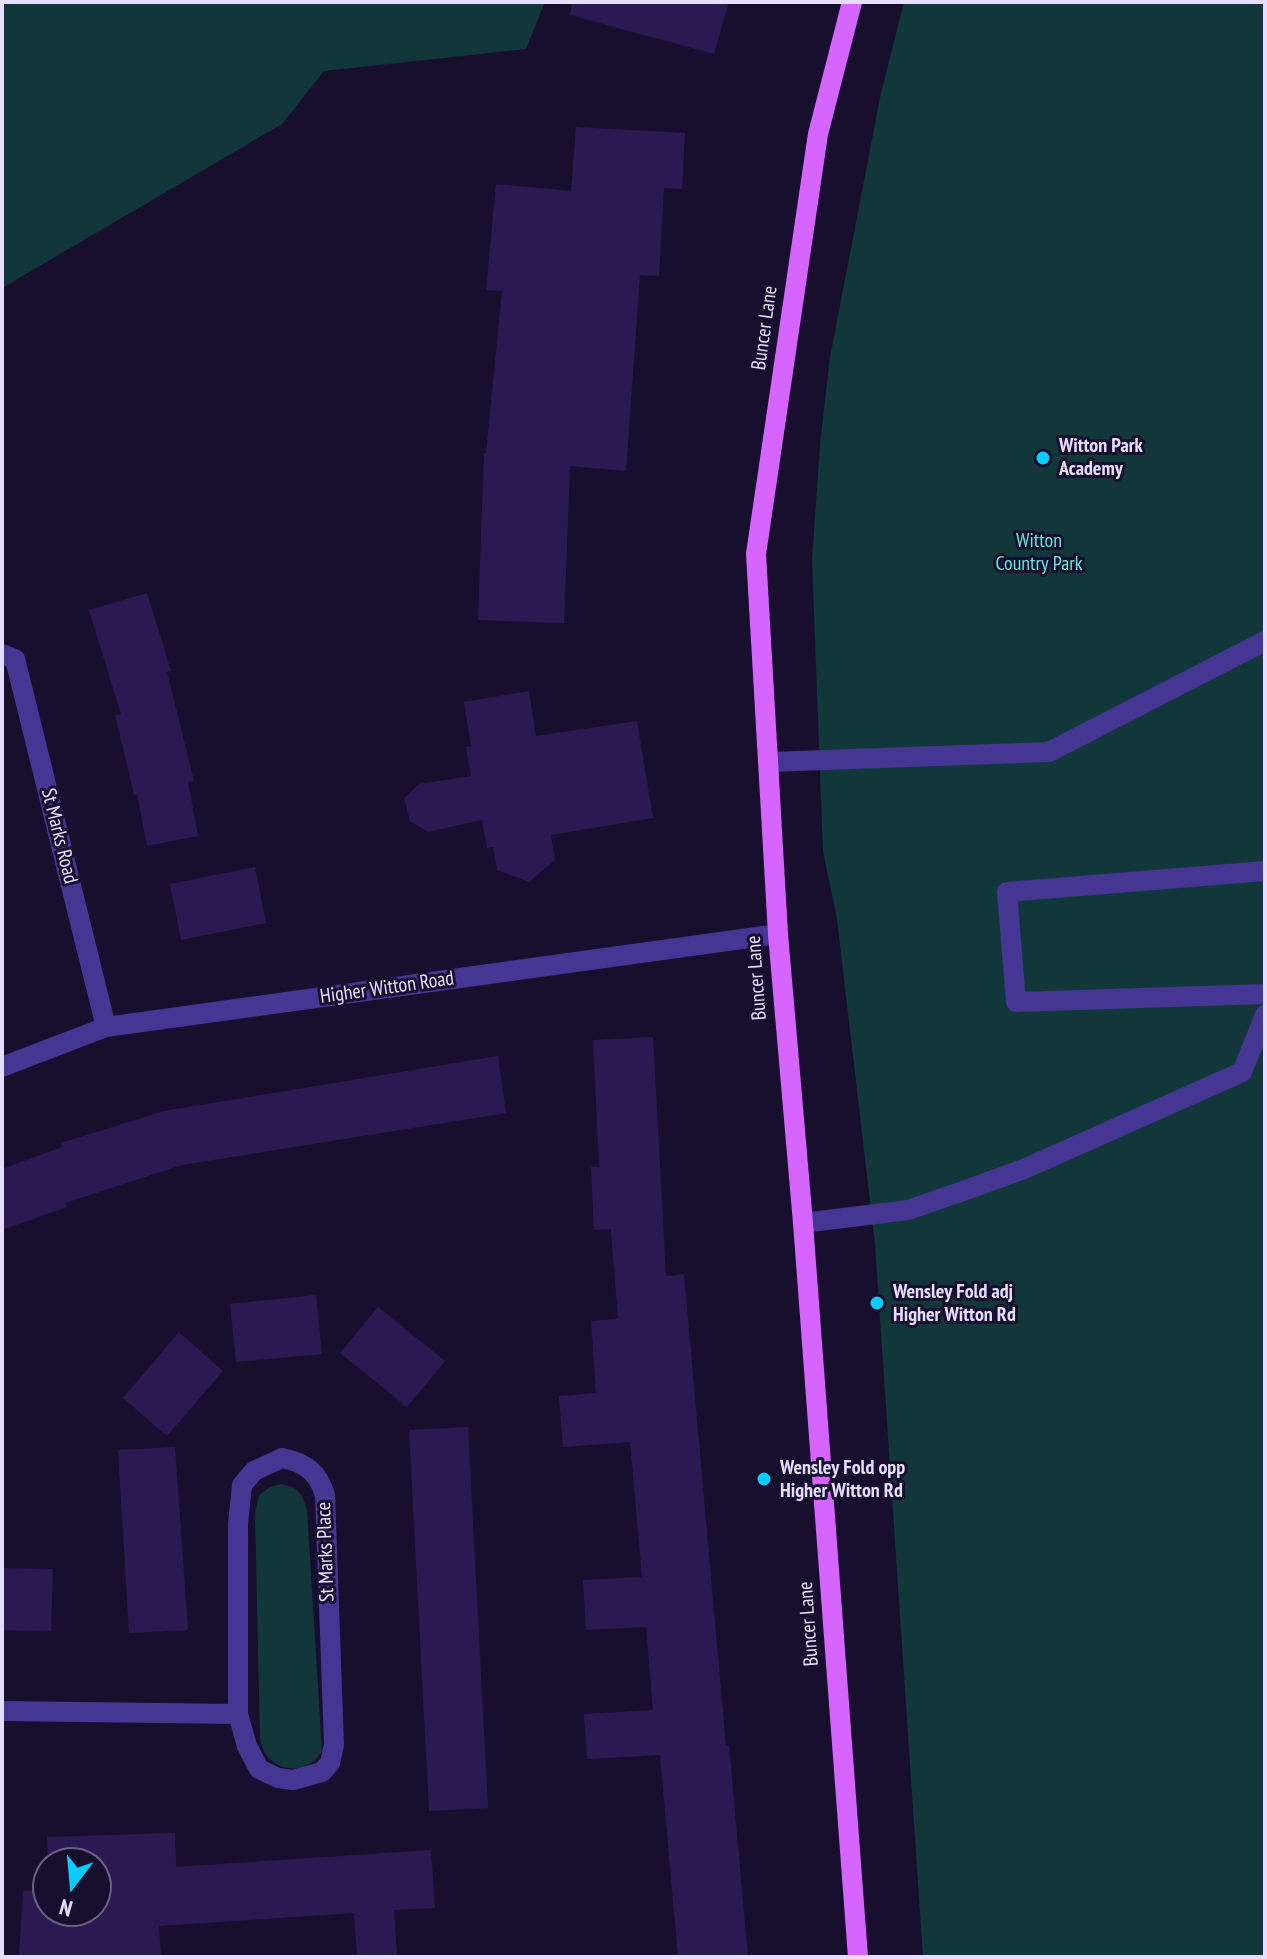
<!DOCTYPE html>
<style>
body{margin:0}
#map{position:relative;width:1267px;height:1959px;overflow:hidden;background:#180f2f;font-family:"PT Sans Narrow",sans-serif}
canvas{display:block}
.frame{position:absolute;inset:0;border:4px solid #e5deff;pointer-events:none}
.north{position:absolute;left:32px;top:1847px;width:80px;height:80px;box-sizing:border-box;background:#180f2f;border:2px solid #6a6282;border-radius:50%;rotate:196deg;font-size:22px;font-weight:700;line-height:32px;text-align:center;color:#e5deff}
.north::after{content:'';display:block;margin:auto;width:28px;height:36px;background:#0accff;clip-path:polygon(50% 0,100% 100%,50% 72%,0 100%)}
</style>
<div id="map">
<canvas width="1267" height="1959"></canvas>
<div class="frame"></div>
<div class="north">N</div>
</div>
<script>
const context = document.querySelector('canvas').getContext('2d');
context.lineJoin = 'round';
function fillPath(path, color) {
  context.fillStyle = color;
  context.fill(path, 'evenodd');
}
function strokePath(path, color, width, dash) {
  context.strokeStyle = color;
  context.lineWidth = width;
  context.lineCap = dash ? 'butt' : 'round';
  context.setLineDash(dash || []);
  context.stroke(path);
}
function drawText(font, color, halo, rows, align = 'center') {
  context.font = font + ' "PT Sans Narrow",sans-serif';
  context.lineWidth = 6;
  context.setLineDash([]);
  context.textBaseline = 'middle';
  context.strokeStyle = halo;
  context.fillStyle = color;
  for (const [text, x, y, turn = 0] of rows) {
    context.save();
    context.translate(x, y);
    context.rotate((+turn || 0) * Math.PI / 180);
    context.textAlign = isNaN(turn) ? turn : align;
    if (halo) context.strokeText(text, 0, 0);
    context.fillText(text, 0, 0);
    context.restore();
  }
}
fillPath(new Path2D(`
 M 2,2 L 545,2 L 526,49 L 324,71 L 282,124 L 2,288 Z
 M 904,2 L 1265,2 L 1265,1957 L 923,1957 L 875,1244 L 837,919 L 823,851 L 812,560 L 820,445 L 830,357 L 881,93 Z
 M 281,1484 C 299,1488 303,1494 307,1511 L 322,1751 C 312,1770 284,1775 268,1757 C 264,1753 262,1746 260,1740 L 255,1513 L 259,1495 L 270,1487 Z`), '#12373a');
fillPath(new Path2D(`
 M 572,2 L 729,2 L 714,54 L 570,15 Z
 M 576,127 L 685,133 L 682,189 L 664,188 L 659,276 L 640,275 L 626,471 L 570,466 L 564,623 L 478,620 L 484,453 L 486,453 L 502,291 L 486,290 L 496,184 L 571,191 Z
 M 147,593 L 171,671 L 167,672 L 194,781 L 188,782 L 198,836 L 147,846 L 137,794 L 134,795 L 115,715 L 121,714 L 89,610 Z
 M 529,691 L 536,736 L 637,721 L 653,818 L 551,835 L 555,860 L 529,882 L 497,870 L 493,847 L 487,848 L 482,820 L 428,832 L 410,821 L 404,798 L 419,784 L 471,776 L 466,747 L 471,746 L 464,702 Z
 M 255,867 L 266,923 L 181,940 L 170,884 Z
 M 653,1037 L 666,1276 L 684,1274 L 726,1746 L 729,1745 L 748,1957 L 678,1957 L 660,1755 L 587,1759 L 584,1714 L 653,1710 L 646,1627 L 586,1630 L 583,1580 L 642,1577 L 630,1442 L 563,1447 L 559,1396 L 596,1393 L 591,1321 L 618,1319 L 611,1229 L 594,1230 L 591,1167 L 599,1167 L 593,1040 Z
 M 498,1056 L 506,1113 L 182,1165 L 65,1203 L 67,1207 L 2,1230 L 2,1169 L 62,1147 L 61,1143 L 164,1111 Z
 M 316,1295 L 322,1354 L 236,1362 L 230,1304 Z
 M 378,1307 L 445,1361 L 407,1407 L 340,1353 Z
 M 179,1332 L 223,1371 L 167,1436 L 123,1398 Z
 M 468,1427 L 488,1808 L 429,1811 L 409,1430 Z
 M 175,1447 L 188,1630 L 129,1633 L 118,1450 Z
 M 2,1568 L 53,1569 L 51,1631 L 2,1630 Z
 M 175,1833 L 176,1867 L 431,1850 L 435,1908 L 394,1910 L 397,1957 L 357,1957 L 354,1913 L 159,1926 L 161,1957 L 19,1957 L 23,1891 L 48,1890 L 48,1911 L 96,1911 L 96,1863 L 48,1863 L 47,1837 Z`), '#2b1a52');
strokePath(new Path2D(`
 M 2,654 L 15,659 L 106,1027
 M 769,762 L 1049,752 L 1265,641
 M 1265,871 L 1007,892 L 1016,1002 L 1265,994
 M 2,1067 L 106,1027 L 778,934
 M 803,1223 L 908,1210 L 966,1190 L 1024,1169 L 1242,1072 L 1265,1015
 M 282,1458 C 306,1463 318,1472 325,1495 L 334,1745 L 330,1763 L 322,1772 L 293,1780 L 278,1778 L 259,1769 L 247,1746 L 238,1714 L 238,1524 L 242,1485 L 254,1471 Z
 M 2,1711 L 238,1714`), '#443692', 20);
strokePath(new Path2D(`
 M 852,2 L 818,134 L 756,554 L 778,934 L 803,1223 L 858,1957`), '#d665ff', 20);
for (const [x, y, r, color] of [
 [1043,458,8,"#0accff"],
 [877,1303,8,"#0accff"],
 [764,1479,8,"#0accff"]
]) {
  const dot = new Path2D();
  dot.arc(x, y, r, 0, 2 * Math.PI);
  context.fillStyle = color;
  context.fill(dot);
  strokePath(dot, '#180f2f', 3);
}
drawText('20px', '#e5deff', '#180f2f', [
 ["Buncer Lane",765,328,-82],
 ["St Marks Road",59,836,76],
 ["Buncer Lane",757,978,-94],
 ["Higher Witton Road",387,988,-8],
 ["St Marks Place",326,1552,-92],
 ["Buncer Lane",809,1624,-94]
]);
drawText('bold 20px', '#e5deff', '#180f2f', [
 ["Witton Park",1059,446],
 ["Academy",1059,469],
 ["Wensley Fold adj",893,1292],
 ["Higher Witton Rd",893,1315],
 ["Wensley Fold opp",780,1468],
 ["Higher Witton Rd",780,1491]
], 'left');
drawText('20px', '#5decd8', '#180f2f', [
 ["Witton",1039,541],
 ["Country Park",1039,564]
]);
</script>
